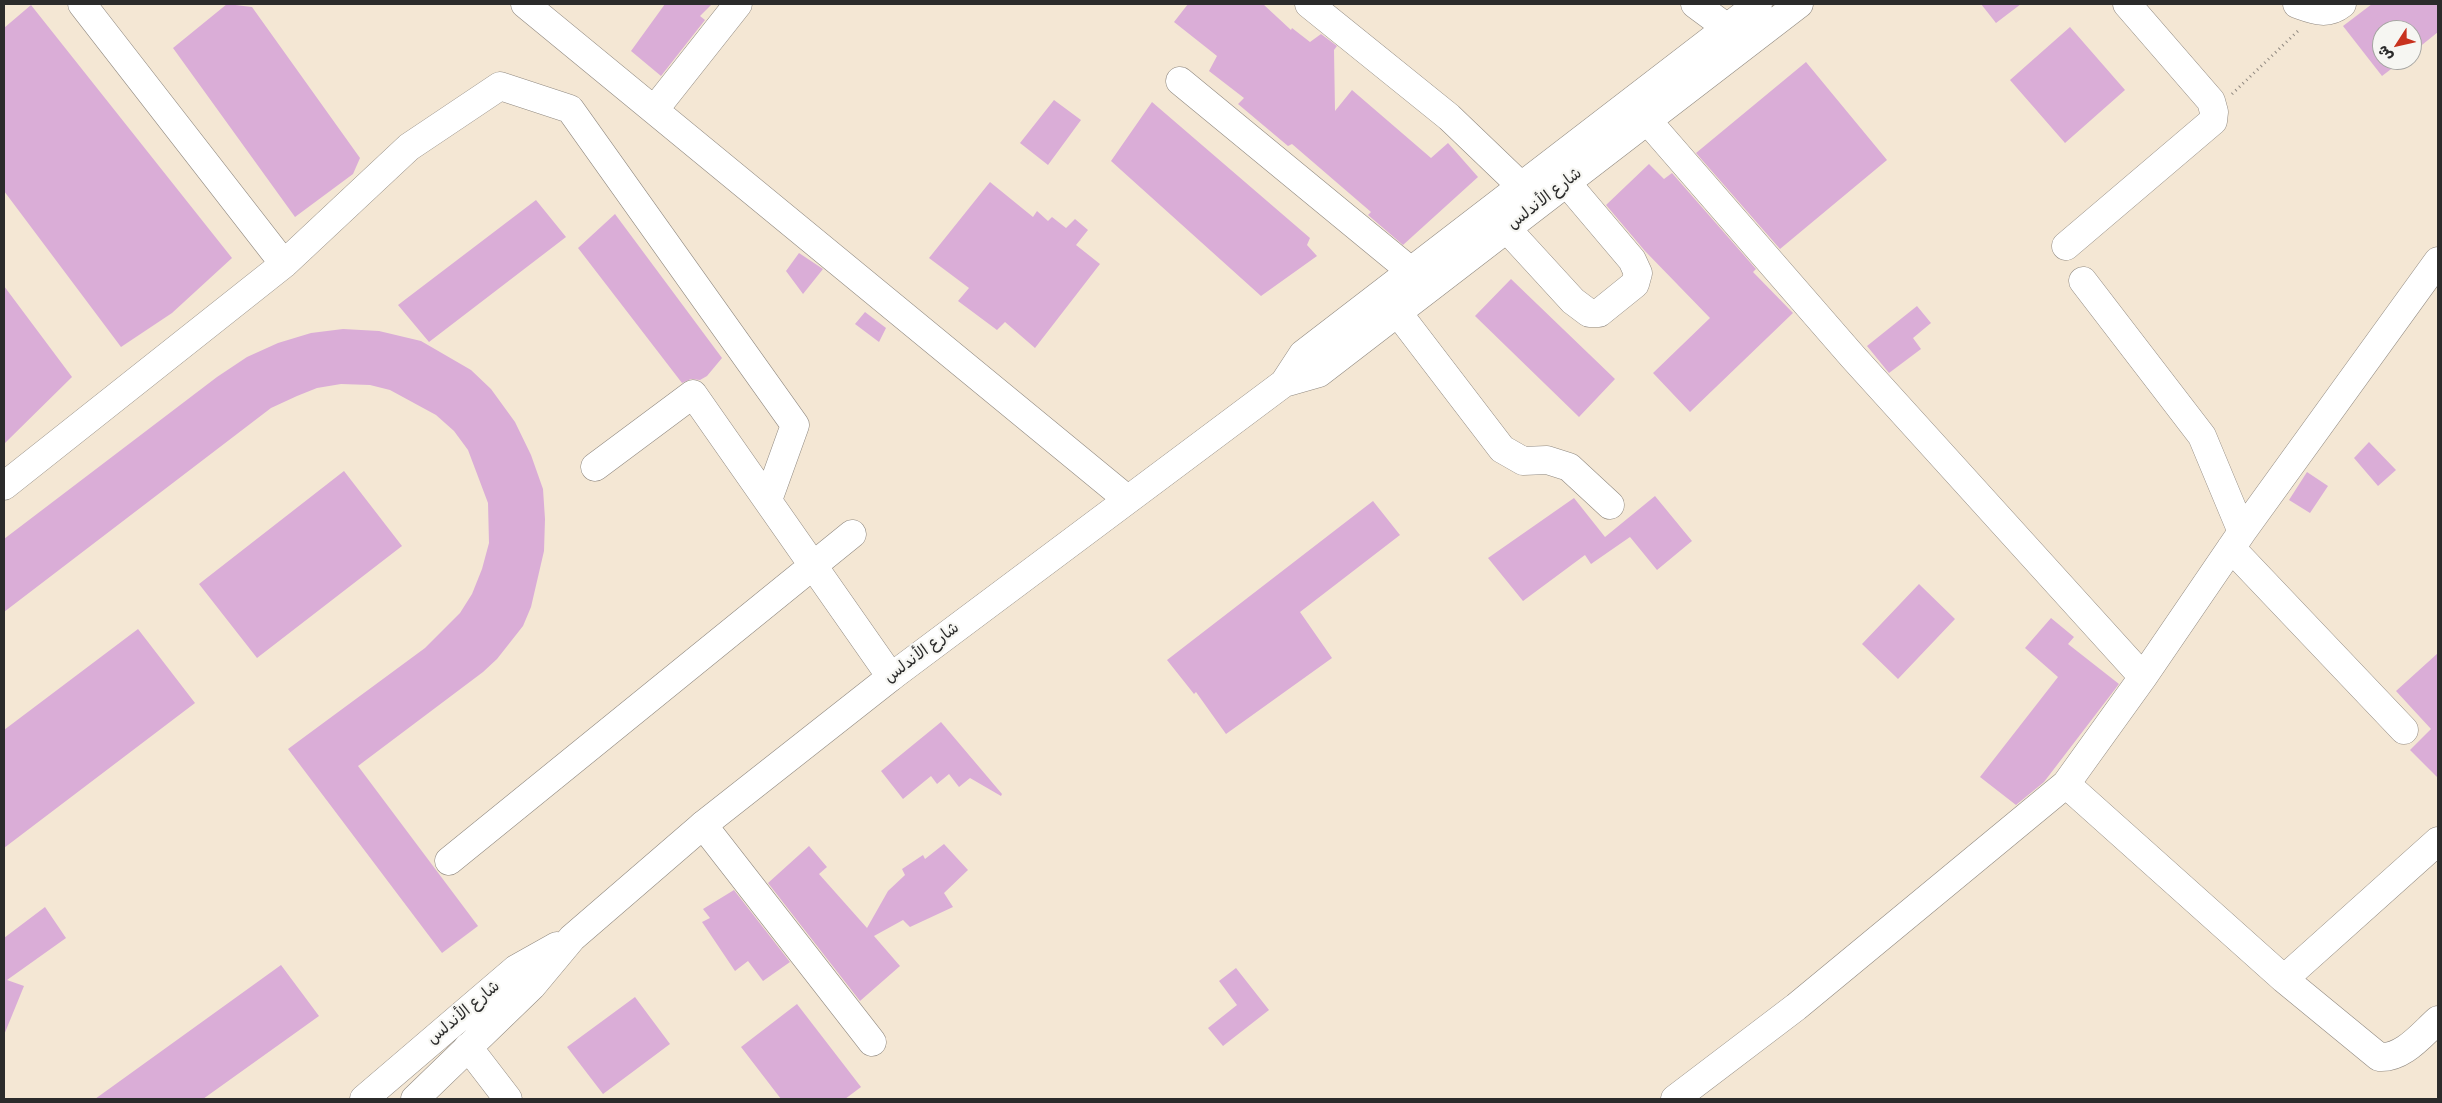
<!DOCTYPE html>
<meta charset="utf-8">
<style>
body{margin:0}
#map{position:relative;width:2442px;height:1103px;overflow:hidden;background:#f4e7d4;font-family:Pangolin,"Playpen Sans Arabic",sans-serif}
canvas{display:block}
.frame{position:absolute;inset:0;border:5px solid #2b2b2b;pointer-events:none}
.north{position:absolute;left:2372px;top:20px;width:50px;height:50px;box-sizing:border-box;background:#f6f6f2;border:1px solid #a5a5a2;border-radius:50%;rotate:235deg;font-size:14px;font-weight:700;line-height:20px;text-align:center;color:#2b2b2b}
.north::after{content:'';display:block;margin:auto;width:18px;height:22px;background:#c8321e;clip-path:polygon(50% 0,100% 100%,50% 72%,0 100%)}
</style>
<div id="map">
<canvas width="2442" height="1103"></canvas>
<div class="frame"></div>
<div class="north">ش</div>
</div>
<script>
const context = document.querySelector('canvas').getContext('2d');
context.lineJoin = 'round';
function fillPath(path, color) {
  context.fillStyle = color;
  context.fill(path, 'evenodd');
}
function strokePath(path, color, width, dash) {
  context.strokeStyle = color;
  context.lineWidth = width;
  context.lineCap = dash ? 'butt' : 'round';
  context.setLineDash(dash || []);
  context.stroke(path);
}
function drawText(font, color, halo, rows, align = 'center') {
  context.font = font + ' Pangolin,"Playpen Sans Arabic",sans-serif';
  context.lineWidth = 4.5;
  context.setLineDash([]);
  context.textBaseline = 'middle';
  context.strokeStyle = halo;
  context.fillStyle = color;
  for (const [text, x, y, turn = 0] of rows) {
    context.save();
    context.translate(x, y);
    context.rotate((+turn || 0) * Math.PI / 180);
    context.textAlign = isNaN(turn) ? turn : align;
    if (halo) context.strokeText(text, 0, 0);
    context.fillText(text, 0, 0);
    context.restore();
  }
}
fillPath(new Path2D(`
 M 227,4 L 252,7 L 360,158 L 353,174 L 295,217 L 173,48 Z
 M 665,4 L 712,4 L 700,16 L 705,20 L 661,76 L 631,51 Z
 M 1188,4 L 1263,4 L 1291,30 L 1292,28 L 1310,42 L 1321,34 L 1337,46 L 1334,50 L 1335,111 L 1352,90 L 1431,158 L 1448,143 L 1478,177 L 1403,245 L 1368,215 L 1371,212 L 1292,144 L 1288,146 L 1238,104 L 1244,98 L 1209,71 L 1217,56 L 1174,22 Z
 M 1981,4 L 2021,4 L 1996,23 Z
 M 2372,4 L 2438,4 L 2438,32 L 2412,53 L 2412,30 L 2382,30 L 2382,60 L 2403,60 L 2382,76 L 2343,26 Z
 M 31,5 L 232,258 L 172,313 L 121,347 L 4,191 L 4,28 Z
 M 2070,27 L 2125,90 L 2065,143 L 2010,80 Z
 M 1806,62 L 1887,160 L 1780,249 L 1696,153 Z
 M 1054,100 L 1081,120 L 1048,165 L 1020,143 Z
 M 1152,102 L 1310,238 L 1307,245 L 1317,256 L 1261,296 L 1111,161 Z
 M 1649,164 L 1664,179 L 1672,173 L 1756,269 L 1753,272 L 1793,313 L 1690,412 L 1653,373 L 1710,318 L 1645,251 L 1606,205 Z
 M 990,182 L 1033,217 L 1037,211 L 1048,221 L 1052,217 L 1066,228 L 1075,219 L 1088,230 L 1076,245 L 1100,264 L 1035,348 L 1005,322 L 997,330 L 958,301 L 969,288 L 929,258 Z
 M 536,200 L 566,237 L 429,342 L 398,305 Z
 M 615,214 L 722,358 L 707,376 L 700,380 L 691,379 L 682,383 L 578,248 Z
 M 799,253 L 823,269 L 803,294 L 786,271 Z
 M 1511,279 L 1615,379 L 1579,417 L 1475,316 Z
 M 4,286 L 72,377 L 4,444 Z
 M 1917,306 L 1931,323 L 1913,338 L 1921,349 L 1889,373 L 1867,346 Z
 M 865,312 L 886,328 L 879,342 L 855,324 Z
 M 343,329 L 379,331 L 421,341 L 471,370 L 491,389 L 515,422 L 531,455 L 543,489 L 545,519 L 544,551 L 531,607 L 523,626 L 497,659 L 483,672 L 358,766 L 478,926 L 442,953 L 288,749 L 425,648 L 460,613 L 472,594 L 482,569 L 489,543 L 488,503 L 468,450 L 454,431 L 436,415 L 390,390 L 370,385 L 341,384 L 317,388 L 297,396 L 271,408 L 4,612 L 4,539 L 217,377 L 247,357 L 278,343 L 311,333 Z
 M 2369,442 L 2396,470 L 2378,486 L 2354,458 Z
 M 344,471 L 402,546 L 257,658 L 199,584 Z
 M 2307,472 L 2328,486 L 2310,513 L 2289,500 Z
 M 1655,496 L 1692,541 L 1657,570 L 1630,537 L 1591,564 L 1585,555 L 1523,601 L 1488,558 L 1574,498 L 1605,537 Z
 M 1373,501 L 1400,535 L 1300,612 L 1332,658 L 1226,734 L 1196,692 L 1194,694 L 1167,660 Z
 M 1919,584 L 1955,619 L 1898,679 L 1862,644 Z
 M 2051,618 L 2074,637 L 2068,644 L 2119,684 L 2044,782 L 2016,805 L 1980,777 L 2058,677 L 2025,648 Z
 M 138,629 L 195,703 L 4,848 L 4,730 Z
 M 2438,653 L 2438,778 L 2410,750 L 2431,729 L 2396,691 Z
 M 941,722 L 1002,794 L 1001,796 L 970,778 L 959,787 L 949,774 L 937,784 L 931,776 L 903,799 L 881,771 Z
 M 944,844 L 968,870 L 944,893 L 953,907 L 910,927 L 903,920 L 874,936 L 900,966 L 860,1001 L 768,883 L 809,846 L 827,867 L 819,874 L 867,928 L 888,891 L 905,875 L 902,869 L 923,855 L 925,859 Z
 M 734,890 L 790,962 L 763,981 L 748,961 L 735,971 L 702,922 L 710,918 L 703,909 Z
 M 45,907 L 66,938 L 7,980 L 24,986 L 4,1035 L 4,938 Z
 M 281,965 L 319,1016 L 203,1099 L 95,1099 Z
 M 1236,968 L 1269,1010 L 1223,1046 L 1208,1028 L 1237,1005 L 1219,981 Z
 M 635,997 L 670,1044 L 603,1094 L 567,1047 Z
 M 797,1004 L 861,1087 L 845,1099 L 781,1099 L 741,1047 Z`), '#daadd7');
const minor = new Path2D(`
 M 82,4 L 284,264
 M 525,4 L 1127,499
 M 1309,4 L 1449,117 L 1521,186
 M 1695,4 L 1726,27
 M 2297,4 C 2314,10 2327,16 2342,4
 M 1180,81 L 1412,272
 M 655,109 L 738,4
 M 1646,119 L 1853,357 L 2143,677
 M 1507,229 L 1573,301 L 1589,313 L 1599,313 L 1635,284 L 1638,273 L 1632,260 L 1566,182
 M 2066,246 L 2213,121 L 2214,112 L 2211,101 L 2127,4
 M 2083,281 L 2202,436 L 2242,532
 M 1398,313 L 1502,449 L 1523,461 L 1547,460 L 1569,467 L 1610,505
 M 595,467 L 693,394 L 891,677
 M 4,486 L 284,264 L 409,147 L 500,86 L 570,109 L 795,425 L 768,500
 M 2231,548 L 2404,730
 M 2066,784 L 2284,979 L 2379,1057 C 2403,1059 2422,1034 2438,1020
 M 703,825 L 872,1042
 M 449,861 L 852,534
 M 2284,979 L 2438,841
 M 468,1047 L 508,1099
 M 1675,1099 L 1796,1007 L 2066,784 L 2143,677 L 2242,532 L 2438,261`);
const major = new Path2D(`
 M 1284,383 L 1303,354 L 1758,4
 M 364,1099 L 516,969 L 557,946
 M 415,1099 L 532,986 L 572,938 L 703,825 L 891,677 L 1284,383 L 1319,373 L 1799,4`);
strokePath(minor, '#908980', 29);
strokePath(major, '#908980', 29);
strokePath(new Path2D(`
 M 2232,94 L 2300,29`), '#908980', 3, [1, 4]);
strokePath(minor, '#fff', 28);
strokePath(major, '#fff', 28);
drawText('16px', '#2b2b2b', '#f6f6f2', [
 ["شارع الأندلس",1545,199,-38],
 ["شارع الأندلس",922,653,-37],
 ["شارع الأندلس",464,1013,-40]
]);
</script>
